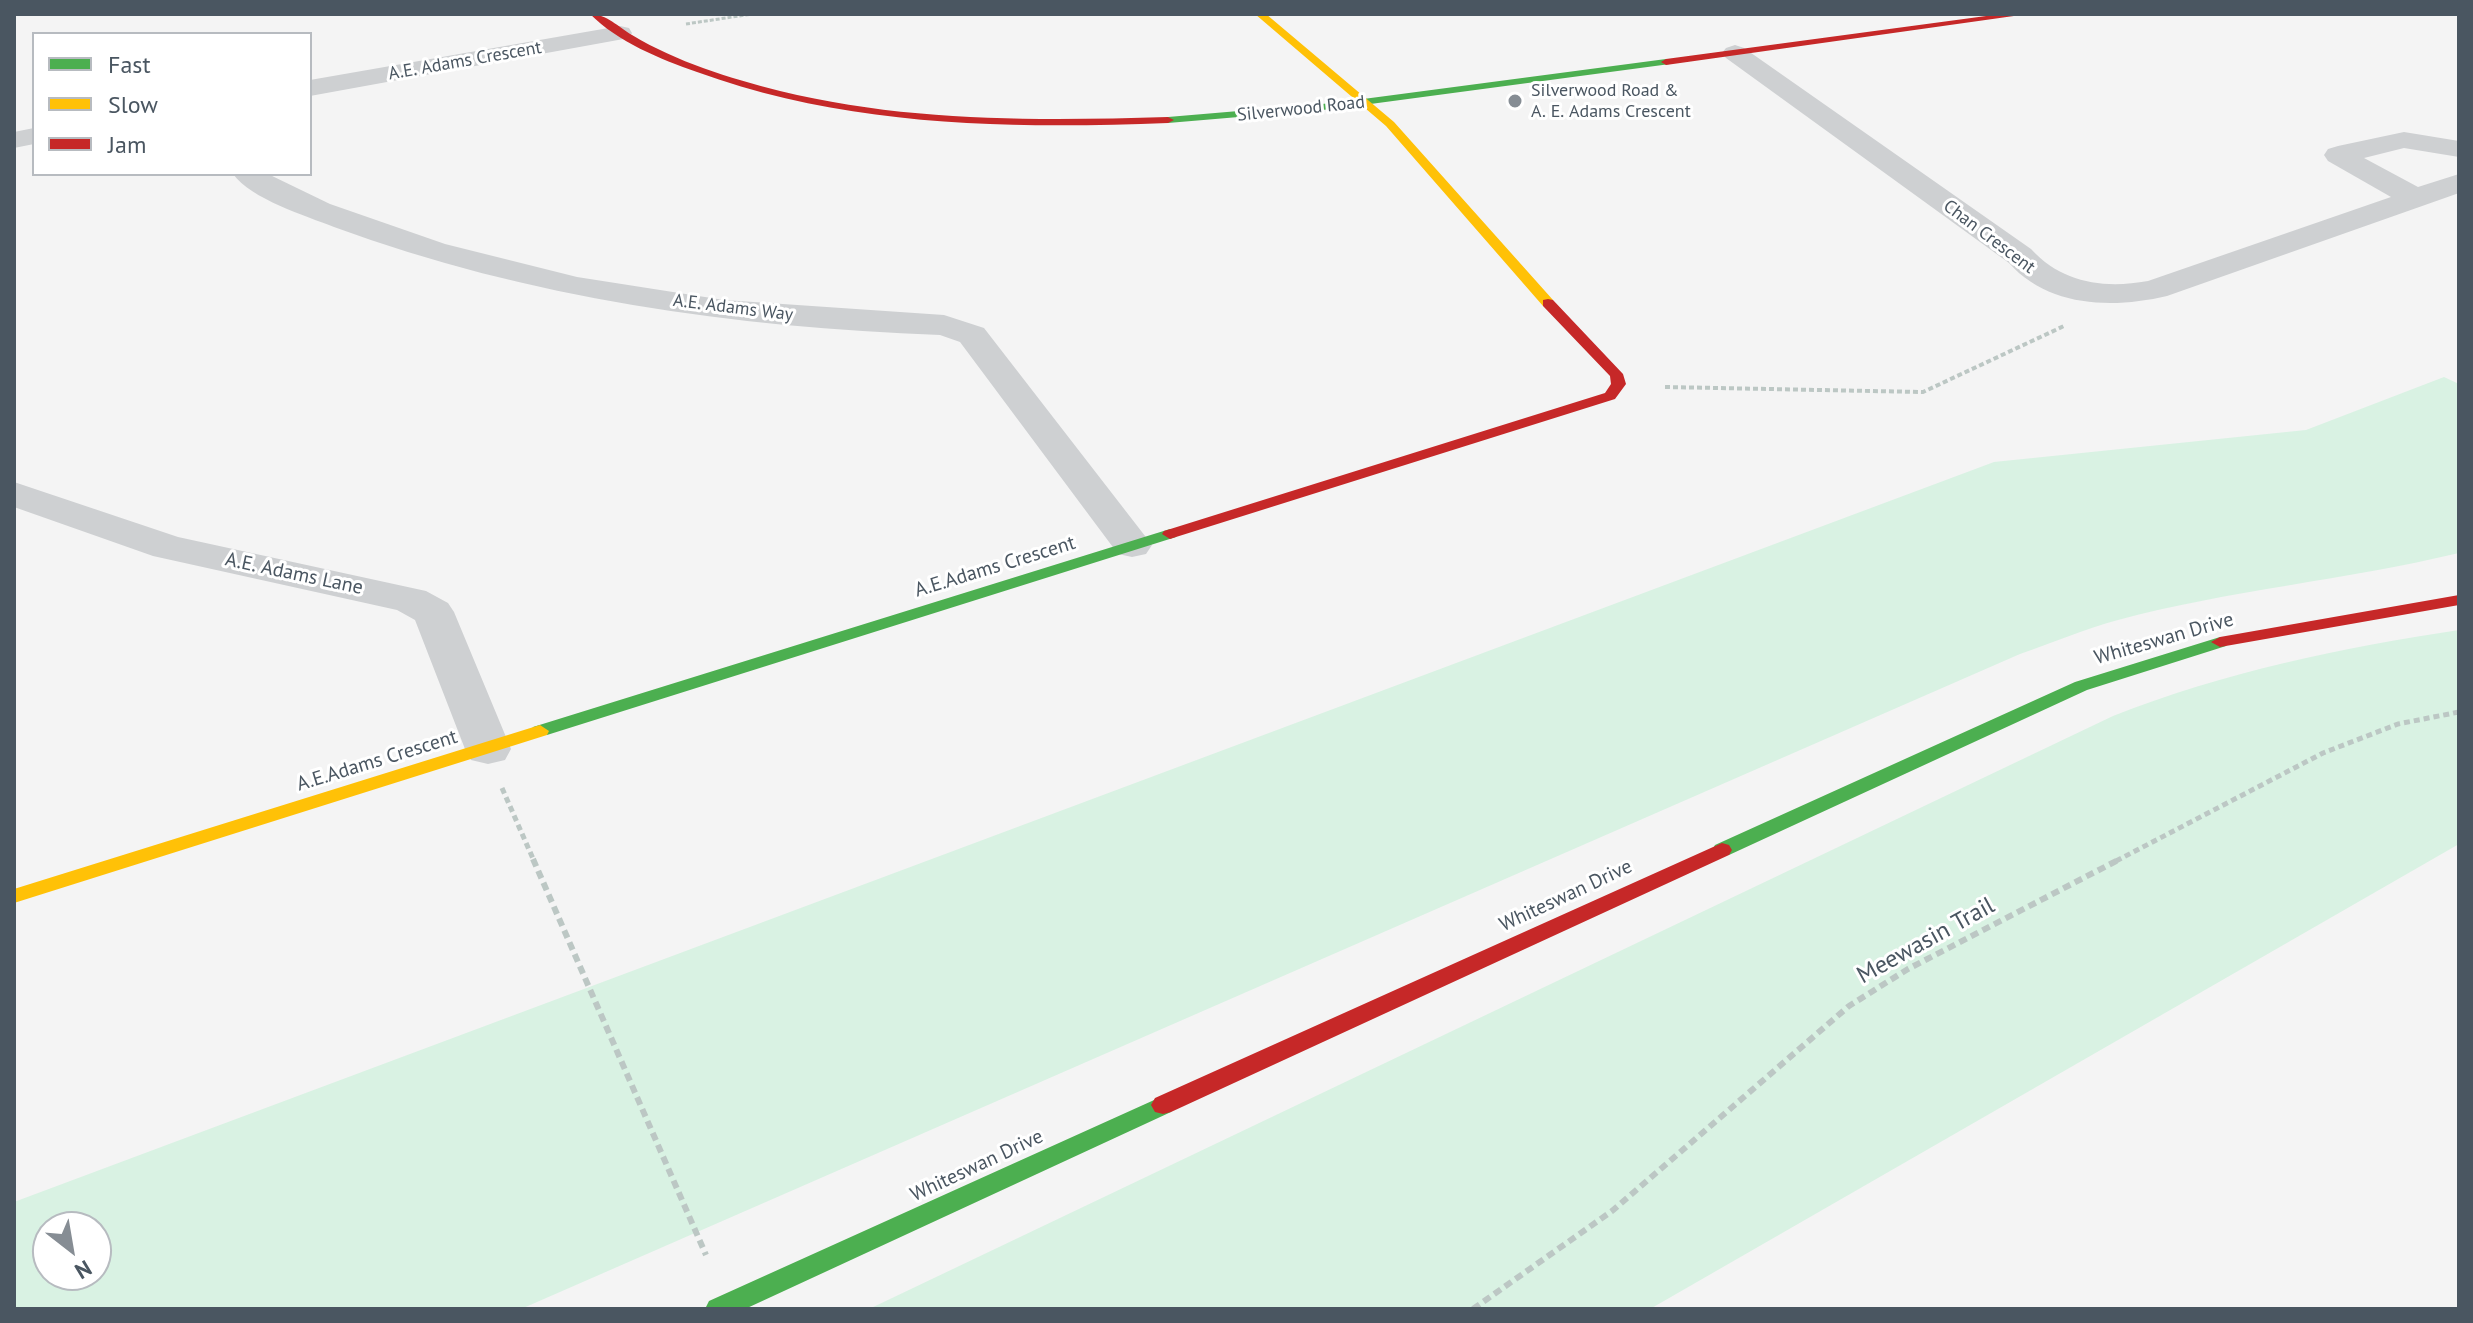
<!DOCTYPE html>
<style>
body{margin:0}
#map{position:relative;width:2473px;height:1323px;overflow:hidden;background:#f4f4f4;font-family:"PT Sans",sans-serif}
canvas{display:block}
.frame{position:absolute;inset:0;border:16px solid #4a5661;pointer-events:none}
.legend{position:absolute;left:32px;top:32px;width:280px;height:144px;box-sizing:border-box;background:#fff;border:2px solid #b7bbc0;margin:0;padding:10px 14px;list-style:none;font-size:24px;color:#4a5661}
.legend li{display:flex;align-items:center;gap:16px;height:40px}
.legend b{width:40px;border:2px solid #b7bbc0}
.north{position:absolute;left:32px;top:1211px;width:80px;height:80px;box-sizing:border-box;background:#fff;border:2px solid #b7bbc0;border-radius:50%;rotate:149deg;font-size:22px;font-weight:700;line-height:32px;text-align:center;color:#4a5661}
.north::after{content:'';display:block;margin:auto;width:28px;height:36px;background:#868d94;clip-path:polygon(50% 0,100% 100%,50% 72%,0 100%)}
</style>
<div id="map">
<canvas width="2473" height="1323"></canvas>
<div class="frame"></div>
<ul class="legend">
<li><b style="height:10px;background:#4caf50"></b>Fast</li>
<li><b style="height:10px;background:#ffc107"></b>Slow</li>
<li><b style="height:10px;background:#c62828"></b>Jam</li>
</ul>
<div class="north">N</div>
</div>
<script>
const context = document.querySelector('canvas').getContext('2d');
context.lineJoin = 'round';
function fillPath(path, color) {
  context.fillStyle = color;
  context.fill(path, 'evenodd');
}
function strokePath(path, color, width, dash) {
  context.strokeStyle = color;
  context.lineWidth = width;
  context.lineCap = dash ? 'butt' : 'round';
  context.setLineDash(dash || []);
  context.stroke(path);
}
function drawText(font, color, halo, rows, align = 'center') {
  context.font = font + ' "PT Sans",sans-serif';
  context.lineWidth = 6;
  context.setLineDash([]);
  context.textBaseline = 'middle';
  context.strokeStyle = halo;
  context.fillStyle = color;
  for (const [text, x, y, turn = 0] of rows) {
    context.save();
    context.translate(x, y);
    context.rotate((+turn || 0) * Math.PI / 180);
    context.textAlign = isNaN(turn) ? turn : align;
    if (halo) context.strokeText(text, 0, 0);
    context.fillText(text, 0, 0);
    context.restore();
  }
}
fillPath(new Path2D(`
 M 2444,377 L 2459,384 L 2459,553 C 2346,580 2230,590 2118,620 C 2085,629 2052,643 2020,654 L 521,1309 L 14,1309 L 14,1202 L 1994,462 L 2306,430 ZM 48,1227 L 96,1227 L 96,1275 L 48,1275 Z
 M 2459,630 L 2459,844 L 1650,1309 L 869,1309 L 2113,716 C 2224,672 2341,648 2459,630 Z`), '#d9f2e3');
strokePath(new Path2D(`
 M 686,24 L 752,14`), '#bcc7c4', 3, [4, 2]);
strokePath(new Path2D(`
 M 1665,387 L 1923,392 L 2064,326`), '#bcc7c4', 4, [5, 3]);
strokePath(new Path2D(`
 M 502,788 L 534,861
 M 2116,861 L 2323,753 L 2398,724 L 2459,712`), '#bcc7c4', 5, [6, 4]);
strokePath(new Path2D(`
 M 533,859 L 706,1255
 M 1473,1309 L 1612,1211 L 1849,1006 L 1908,969 L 2120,859`), '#bcc7c4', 6, [8, 5]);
fillPath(new Path2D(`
 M 620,26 L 629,28 L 632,33 L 629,38 L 310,96 L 310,80 Z
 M 1735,45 L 1744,48 L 2031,249 C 2062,283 2104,289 2148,281 L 2391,197 L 2328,161 L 2324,155 L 2328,149 L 2338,146 L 2404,132 L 2459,141 L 2459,157 L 2404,148 L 2364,158 L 2418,187 L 2459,174 L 2459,193 L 2167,296 C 2112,309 2048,307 2009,263 L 1726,58 L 1722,53 L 1726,48 Z
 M 34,128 L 34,144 L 14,148 L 14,132 Z
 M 233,174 L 268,174 L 330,204 L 445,244 L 577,277 L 724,300 L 944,315 L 984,328 L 1152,545 L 1146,554 L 1132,557 L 1118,554 L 960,342 L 940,335 C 733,327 530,299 334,227 C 306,216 251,199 233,174 Z
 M 14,482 L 178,537 L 426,591 L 448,603 L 454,612 L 511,749 L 505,760 L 488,764 L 471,760 L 465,749 L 415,620 L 397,610 L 153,556 L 14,507 Z`), '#ced0d2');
fillPath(new Path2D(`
 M 1666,59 L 1671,62 L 1670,64 L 1333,109 L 1168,123 L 1162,120 L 1168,117 L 1333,103 Z
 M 1170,529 L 1176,531 L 1178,534 L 1176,537 L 547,735 L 533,735 L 531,731 L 533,727 Z
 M 2220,637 L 2226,638 L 2229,642 L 2226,646 L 2087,690 L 1729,855 L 1715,855 L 1712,850 L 1715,845 L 2075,682 Z
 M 1163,1096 L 1171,1098 L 1175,1105 L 1171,1112 L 745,1309 L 705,1309 L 709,1301 Z`), '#4caf50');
fillPath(new Path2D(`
 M 1255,14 L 1266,14 L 1394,122 L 1553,300 L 1553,306 L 1543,306 L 1386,126 Z
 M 540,725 L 549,731 L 547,735 L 14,903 L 14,889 Z`), '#ffc107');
fillPath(new Path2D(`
 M 590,14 C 607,14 618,27 632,35 C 677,62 729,78 780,91 C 907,122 1038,121 1168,117 L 1174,120 L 1168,123 C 1009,129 848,127 697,72 C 660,59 618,42 590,14 Z
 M 2001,14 L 2028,14 L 1666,65 L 1661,62 L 1666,59 Z
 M 1548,299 L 1553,300 L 1623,374 L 1626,384 L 1615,399 L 1176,537 L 1170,539 L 1162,534 L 1164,531 L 1605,393 L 1611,384 L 1610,376 L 1543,306 L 1543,300 Z
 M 2459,595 L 2459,605 L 2220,647 L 2211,642 L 2220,637 Z
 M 1722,843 L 1729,845 L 1732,850 L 1729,855 L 1171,1112 L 1163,1114 L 1155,1112 L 1151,1105 L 1155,1098 Z`), '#c62828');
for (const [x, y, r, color] of [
 [1515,101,8,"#868d94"]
]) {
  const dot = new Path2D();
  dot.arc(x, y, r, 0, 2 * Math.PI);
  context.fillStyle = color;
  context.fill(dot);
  strokePath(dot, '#fff', 3);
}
drawText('18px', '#4a5661', '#fff', [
 ["A.E. Adams Crescent",465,61,-10],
 ["Silverwood Road",1301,109,-6],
 ["Chan Crescent",1989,237,37],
 ["A.E. Adams Way",733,308,7]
]);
drawText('18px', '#4a5661', '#fff', [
 ["Silverwood Road &",1531,91],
 ["A. E. Adams Crescent",1531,112]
], 'left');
drawText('20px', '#4a5661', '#fff', [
 ["A.E.Adams Crescent",995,567,-17],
 ["A.E. Adams Lane",294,574,12],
 ["Whiteswan Drive",2164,639,-16],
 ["A.E.Adams Crescent",377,761,-17],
 ["Whiteswan Drive",1566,896,-25],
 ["Whiteswan Drive",977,1166,-25]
]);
drawText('24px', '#4a5661', '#fff', [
 ["Meewasin Trail",1926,941,-29]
]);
</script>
